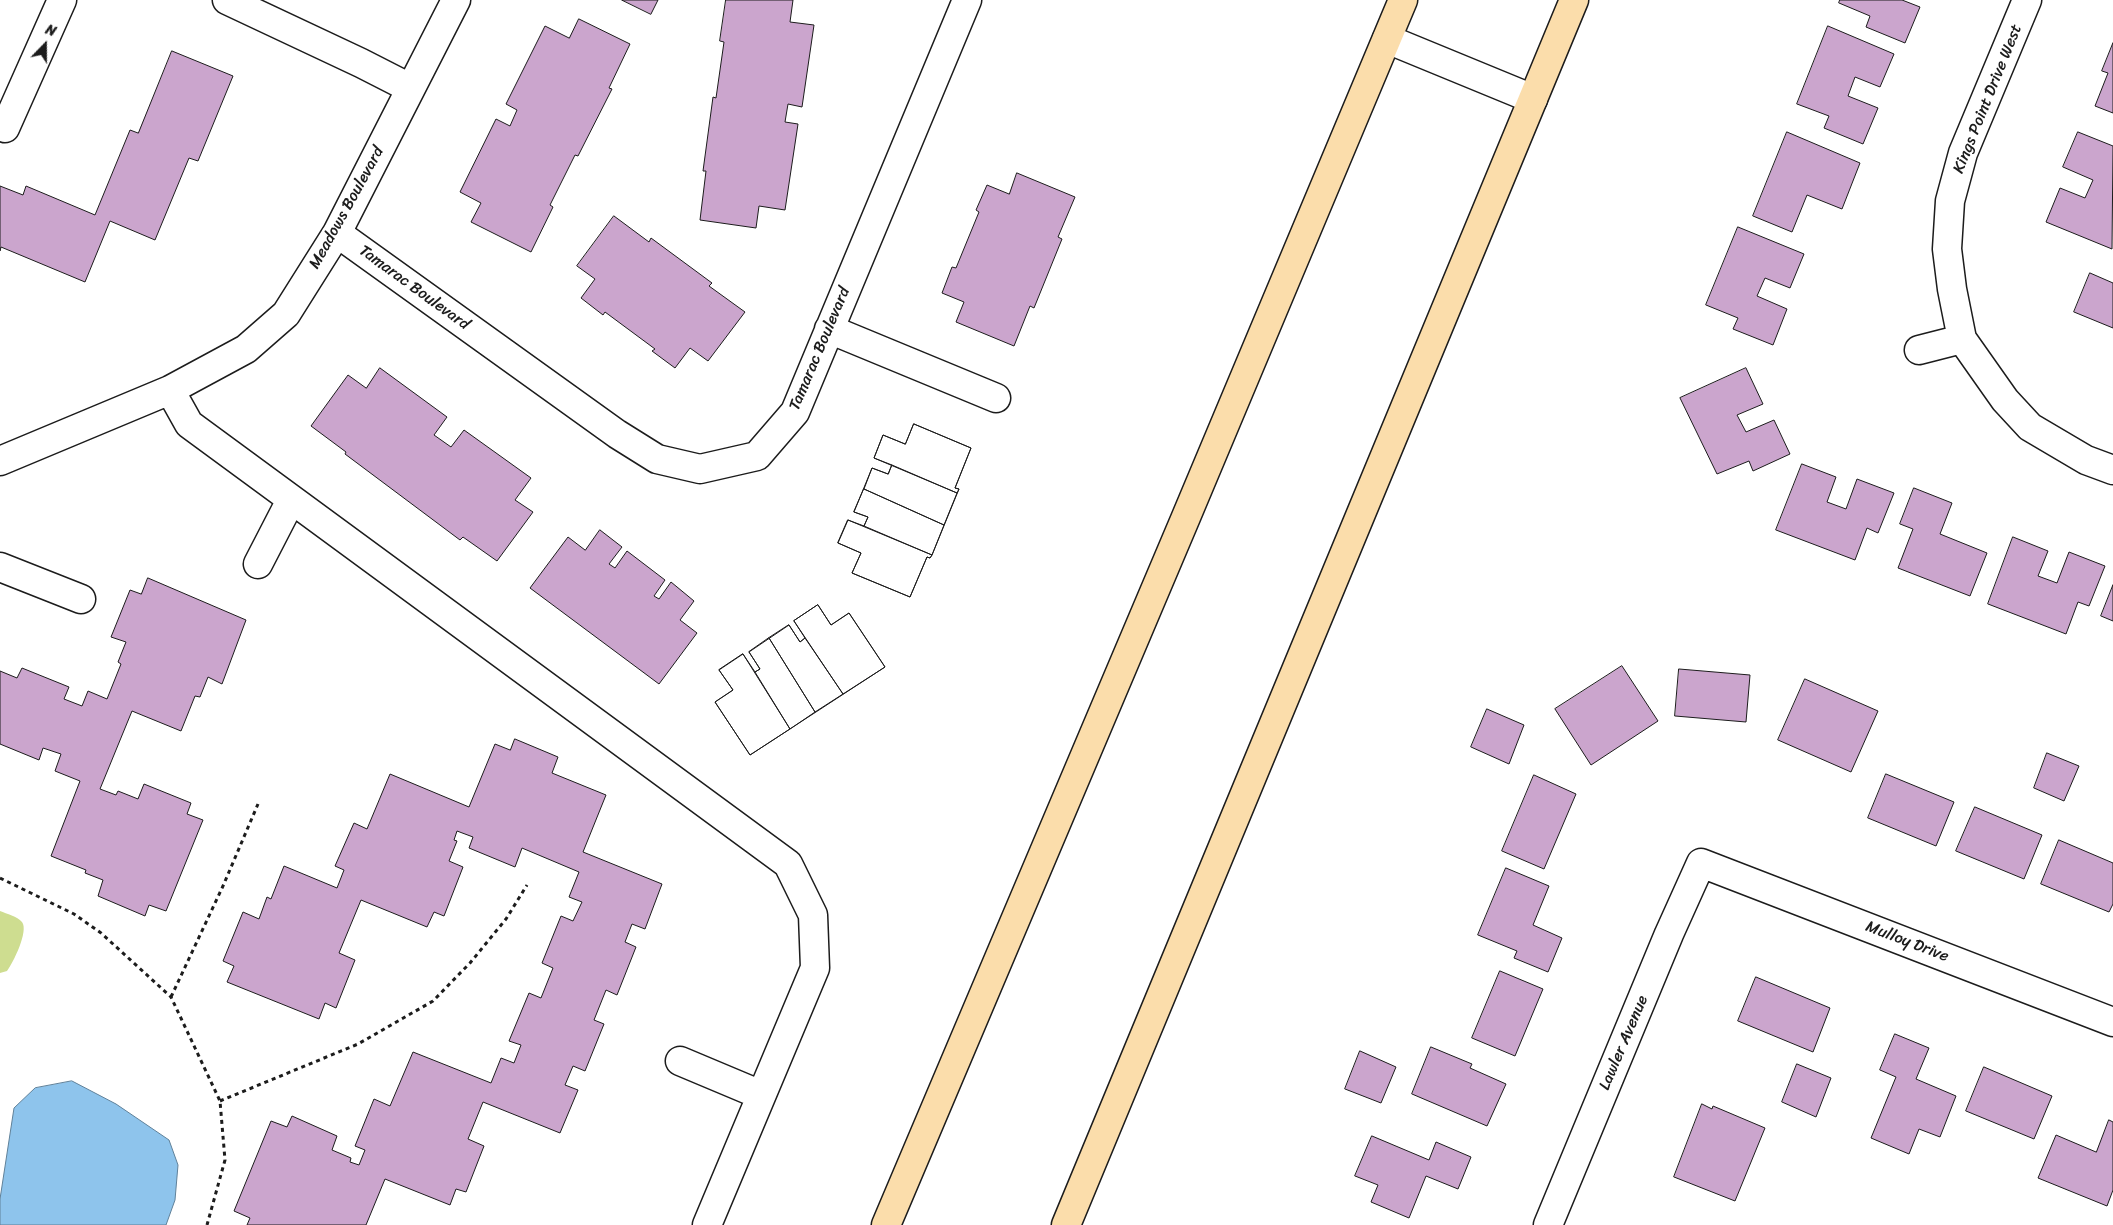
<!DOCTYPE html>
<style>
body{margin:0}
#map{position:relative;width:2113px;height:1225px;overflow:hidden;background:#fff;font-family:Sriracha,sans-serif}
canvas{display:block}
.north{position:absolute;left:20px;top:20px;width:50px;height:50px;-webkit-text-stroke:4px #fff;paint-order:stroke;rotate:22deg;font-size:14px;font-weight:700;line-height:20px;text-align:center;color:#1c1c1c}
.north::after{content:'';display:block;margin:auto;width:18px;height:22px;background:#1c1c1c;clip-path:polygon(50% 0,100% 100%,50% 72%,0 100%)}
</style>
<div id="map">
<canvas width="2113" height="1225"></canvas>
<div class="north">N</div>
</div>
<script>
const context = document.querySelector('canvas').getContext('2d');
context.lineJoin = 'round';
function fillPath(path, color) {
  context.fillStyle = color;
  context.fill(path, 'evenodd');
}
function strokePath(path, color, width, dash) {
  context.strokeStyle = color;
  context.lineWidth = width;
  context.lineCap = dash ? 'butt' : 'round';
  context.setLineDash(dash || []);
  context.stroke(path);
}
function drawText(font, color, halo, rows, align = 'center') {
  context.font = font + ' Sriracha,sans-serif';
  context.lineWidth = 4.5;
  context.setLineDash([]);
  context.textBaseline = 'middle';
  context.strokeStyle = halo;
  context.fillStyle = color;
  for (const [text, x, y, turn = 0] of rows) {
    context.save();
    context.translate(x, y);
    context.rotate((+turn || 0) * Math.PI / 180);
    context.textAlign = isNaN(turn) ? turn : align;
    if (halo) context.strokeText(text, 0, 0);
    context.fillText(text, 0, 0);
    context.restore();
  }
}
fillPath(new Path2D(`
 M 0,911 C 7,914 17,916 22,922 C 29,931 13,963 7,971 L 0,973 Z`), '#cedd90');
const water = new Path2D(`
 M 72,1081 L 116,1104 L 169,1140 L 178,1165 L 175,1200 L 166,1225 L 0,1225 L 0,1199 L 14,1108 L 35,1088 Z`);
fillPath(water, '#8ec4ec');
strokePath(water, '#608199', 1);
const building = new Path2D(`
 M 622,0 L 658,0 L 651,14 Z
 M 726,0 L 793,0 L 790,22 L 814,25 L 802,107 L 788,104 L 785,122 L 798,124 L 785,210 L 759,206 L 756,228 L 700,220 L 706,171 L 703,171 L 713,97 L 716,98 L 724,42 L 720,41 Z
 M 1840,0 L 1902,0 L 1920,7 L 1905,43 L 1866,27 L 1870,16 L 1839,3 Z
 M 579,19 L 630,44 L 609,88 L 612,89 L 578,156 L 575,155 L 550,205 L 553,207 L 531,252 L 471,222 L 481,203 L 460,192 L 496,119 L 510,126 L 517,110 L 506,104 L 545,26 L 569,38 Z
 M 1828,26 L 1894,54 L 1880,87 L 1855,77 L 1848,96 L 1878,108 L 1863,144 L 1824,128 L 1829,116 L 1797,104 Z
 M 2113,43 L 2113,113 L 2095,106 L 2108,73 L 2102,71 Z
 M 172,51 L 233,76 L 198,161 L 189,158 L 155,240 L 110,221 L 85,282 L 1,247 L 0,251 L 0,186 L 23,195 L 26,186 L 95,215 L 130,130 L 138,133 Z
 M 1787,132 L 1860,163 L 1842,209 L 1807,195 L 1792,232 L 1753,216 Z
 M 2078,132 L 2113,146 L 2112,249 L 2046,222 L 2060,188 L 2085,198 L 2093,180 L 2063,167 Z
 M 1017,173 L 1075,197 L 1058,237 L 1062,239 L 1034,308 L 1030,306 L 1014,346 L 956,322 L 964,302 L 942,293 L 952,267 L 956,268 L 979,212 L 976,210 L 987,185 L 1009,194 Z
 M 614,216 L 649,242 L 651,238 L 712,283 L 709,286 L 745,312 L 708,361 L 690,348 L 675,368 L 652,351 L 655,349 L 605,312 L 603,315 L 581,298 L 595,279 L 577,266 Z
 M 1738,227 L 1804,254 L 1790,288 L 1765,278 L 1757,296 L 1787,309 L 1773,345 L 1733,329 L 1738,318 L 1706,305 Z
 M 2090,273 L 2113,283 L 2113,328 L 2074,312 Z
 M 380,368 L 447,417 L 434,435 L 451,447 L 464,430 L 531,478 L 515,500 L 533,512 L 497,561 L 463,537 L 460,540 L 345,454 L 346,452 L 311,426 L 348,375 L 366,388 Z
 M 1746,368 L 1763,404 L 1737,415 L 1746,432 L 1774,420 L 1790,454 L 1753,471 L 1749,461 L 1717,474 L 1680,398 Z
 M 914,424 L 971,448 L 955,488 L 959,489 L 932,555 L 930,558 L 927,557 L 910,597 L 852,573 L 861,553 L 838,543 L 848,520 L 864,526 L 868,517 L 854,512 L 872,468 L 888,474 L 892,465 L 874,458 L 883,435 L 905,444 Z
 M 914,424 L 971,448 L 955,488 L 959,489 L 957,493 L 874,458 L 883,435 L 905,444 Z
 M 1802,464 L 1836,477 L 1827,502 L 1846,509 L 1857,479 L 1894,493 L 1878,533 L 1867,528 L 1855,560 L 1776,530 Z
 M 892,465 L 957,493 L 944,525 L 864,489 L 872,468 L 888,474 Z
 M 1914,488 L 1952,503 L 1940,534 L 1987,553 L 1970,596 L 1898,568 L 1913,529 L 1900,524 Z
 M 864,489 L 944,525 L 932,555 L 864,526 L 868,517 L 854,512 Z
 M 848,520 L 932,555 L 930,558 L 927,557 L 910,597 L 852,573 L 861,553 L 838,543 Z
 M 600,530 L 622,547 L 609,564 L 615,568 L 627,551 L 665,580 L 654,596 L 659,599 L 671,582 L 694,601 L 680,620 L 697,633 L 659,684 L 530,588 L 568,537 L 585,550 Z
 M 2013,537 L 2048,551 L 2038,576 L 2057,583 L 2069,552 L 2105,566 L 2089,606 L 2078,602 L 2066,634 L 1988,604 Z
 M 148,578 L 246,620 L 222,684 L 208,677 L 200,697 L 195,696 L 181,731 L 132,711 L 100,789 L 116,795 L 118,791 L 138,799 L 144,784 L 191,803 L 187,814 L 203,820 L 166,911 L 149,905 L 145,916 L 98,896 L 103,880 L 85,873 L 86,870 L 51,856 L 80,781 L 55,771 L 61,754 L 43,748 L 39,760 L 0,744 L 0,671 L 17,678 L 22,668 L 69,687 L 64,699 L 82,706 L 88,691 L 107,699 L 121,664 L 118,662 L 126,642 L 111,637 L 130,590 L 141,594 Z
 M 2113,585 L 2113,621 L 2101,616 Z
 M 818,605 L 831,625 L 849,613 L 885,667 L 750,755 L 715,702 L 733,690 L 719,670 L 743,654 L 755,672 L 760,669 L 749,652 L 789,625 L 800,642 L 805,638 L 794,621 Z
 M 818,605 L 831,625 L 849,613 L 885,667 L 843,694 L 794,621 Z
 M 789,625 L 800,642 L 805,638 L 843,694 L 815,712 L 769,638 Z
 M 769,638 L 815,712 L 790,729 L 755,672 L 760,669 L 749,652 Z
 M 743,654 L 790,729 L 750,755 L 715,702 L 733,690 L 719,670 Z
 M 1622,666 L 1658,721 L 1591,765 L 1555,709 Z
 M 1679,669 L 1750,675 L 1746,722 L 1675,716 Z
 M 1805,679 L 1878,711 L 1851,772 L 1778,740 Z
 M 1487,709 L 1524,725 L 1509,764 L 1471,747 Z
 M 515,739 L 558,757 L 552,773 L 606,795 L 583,852 L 662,884 L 645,929 L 632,924 L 625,942 L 636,947 L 617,995 L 606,990 L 594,1020 L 604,1024 L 585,1071 L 573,1066 L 565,1085 L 578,1090 L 560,1133 L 483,1102 L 468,1139 L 484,1146 L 466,1192 L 456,1189 L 450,1205 L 385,1179 L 366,1225 L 247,1225 L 250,1218 L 234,1211 L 271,1121 L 287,1127 L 292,1116 L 337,1136 L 332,1150 L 351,1158 L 350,1162 L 359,1165 L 365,1150 L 355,1146 L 374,1099 L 390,1106 L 413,1052 L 491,1083 L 501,1058 L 514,1063 L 521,1045 L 509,1041 L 529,993 L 541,998 L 553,968 L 542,963 L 561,916 L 573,921 L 582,902 L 569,897 L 579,872 L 522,848 L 515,867 L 469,848 L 473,837 L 457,831 L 454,840 L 457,841 L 449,861 L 463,867 L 444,916 L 434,912 L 427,927 L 361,900 L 339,953 L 355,960 L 336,1008 L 325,1003 L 319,1019 L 227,982 L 234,966 L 223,961 L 243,912 L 259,919 L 267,897 L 271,899 L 284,866 L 337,888 L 344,870 L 335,866 L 354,823 L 367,829 L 390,774 L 469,807 L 495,744 L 510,750 Z
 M 2047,753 L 2079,766 L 2064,801 L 2034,788 Z
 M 1886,774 L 1954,802 L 1936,846 L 1868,818 Z
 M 1534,775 L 1576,794 L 1544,869 L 1502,851 Z
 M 1975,807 L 2042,835 L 2024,879 L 1956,851 Z
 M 2059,840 L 2113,863 L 2113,904 L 2109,912 L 2041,884 Z
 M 1506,868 L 1549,886 L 1533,925 L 1562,938 L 1548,972 L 1514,958 L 1517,951 L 1478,935 Z
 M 1500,971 L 1543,989 L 1515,1056 L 1472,1038 Z
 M 1756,977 L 1830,1008 L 1813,1052 L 1738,1021 Z
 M 1895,1034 L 1929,1048 L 1916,1079 L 1956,1096 L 1940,1137 L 1919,1129 L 1909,1154 L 1871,1138 L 1896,1077 L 1880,1070 Z
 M 1431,1047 L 1472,1064 L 1470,1068 L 1506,1084 L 1487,1126 L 1412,1094 Z
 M 1360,1051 L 1396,1067 L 1381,1103 L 1345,1089 Z
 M 1797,1064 L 1831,1078 L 1816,1117 L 1782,1102 Z
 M 1984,1067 L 2052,1096 L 2034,1139 L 1966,1111 Z
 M 1702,1104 L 1712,1109 L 1713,1106 L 1765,1128 L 1735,1201 L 1674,1177 Z
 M 2109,1120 L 2113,1122 L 2113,1190 L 2107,1206 L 2038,1178 L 2056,1135 L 2096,1152 Z
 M 1372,1136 L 1429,1160 L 1436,1142 L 1471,1157 L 1458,1189 L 1426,1176 L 1409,1218 L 1371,1202 L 1378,1185 L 1355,1176 Z`);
fillPath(building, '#cba5cd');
strokePath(building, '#1c1c1c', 1);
const minor = new Path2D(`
 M 227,0 L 361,63 L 410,88
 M 2027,0 L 1963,153 L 1950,201 L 1947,249 L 1952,289 L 1962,339 L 2005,400 L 2030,427 L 2086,460 L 2113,470
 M 1387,39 L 1533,99
 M 0,126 L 5,128 L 62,0
 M 337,233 L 617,434 L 657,459 L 700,469 L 757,456 L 795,412 L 967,0
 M 829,329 L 996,398
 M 1919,350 L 1962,339
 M 170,390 L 189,424 L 788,864 L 813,915 L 815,968 L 707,1225
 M 0,461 L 170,390 L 246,349 L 286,314 L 337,233 L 456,0
 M 258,564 L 291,500
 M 0,567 L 81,599
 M 680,1061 L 761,1095
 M 1548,1225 L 1669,934 L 1701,863 L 2113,1022`);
const highway = new Path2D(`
 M 886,1225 L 1186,517 L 1403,0
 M 1066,1225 L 1574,0`);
strokePath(minor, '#1c1c1c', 31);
strokePath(highway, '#1c1c1c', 31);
strokePath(new Path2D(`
 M 0,878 L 74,914 L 101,933 L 171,997 L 220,1101 L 225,1160 L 207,1225
 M 171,997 L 223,886 L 258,804
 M 220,1101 L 358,1044 L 433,1001 L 470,963 L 506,919 L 527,885`), '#1c1c1c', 3, [4, 4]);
strokePath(minor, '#fff', 28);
strokePath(highway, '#fbddab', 28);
drawText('16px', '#1c1c1c', '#fff', [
 ["Kings Point Drive West",1988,99,-68],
 ["Meadows Boulevard",347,208,-61],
 ["Tamarac Boulevard",414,288,36],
 ["Tamarac Boulevard",820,349,-67],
 ["Mulloy Drive",1907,942,21],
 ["Lawler Avenue",1624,1043,-67]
]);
</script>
